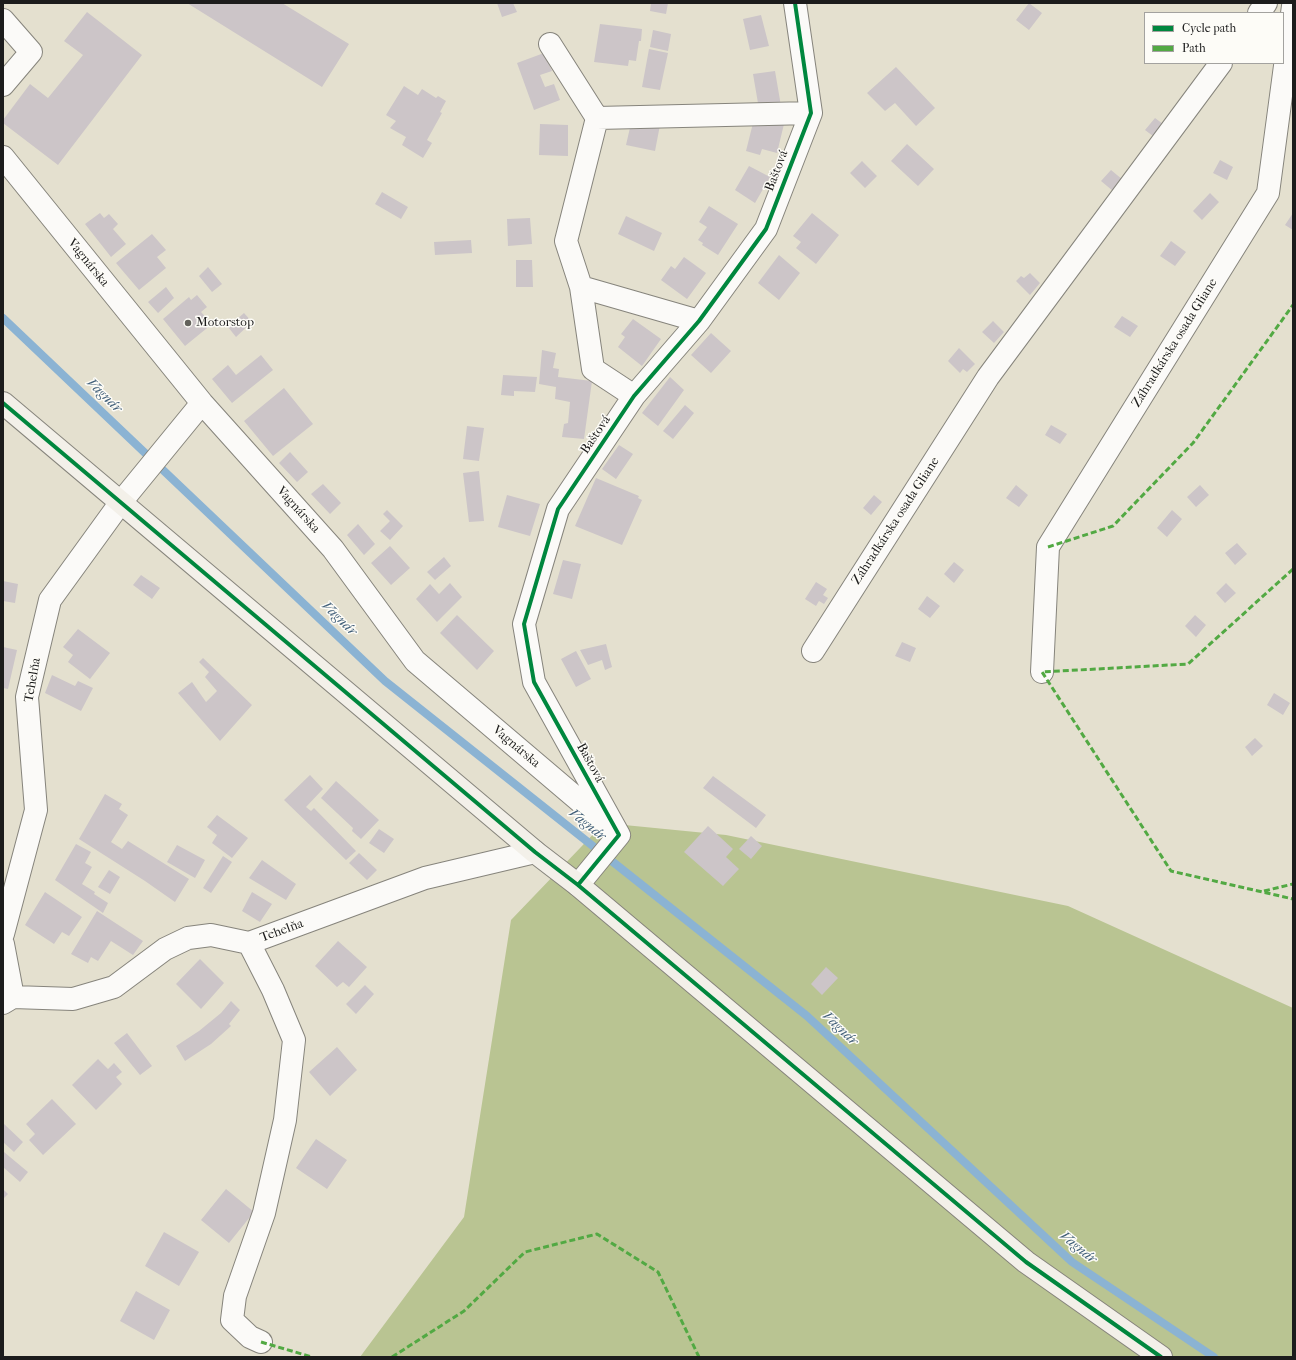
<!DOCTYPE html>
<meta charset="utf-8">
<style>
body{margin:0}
#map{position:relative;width:1296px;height:1360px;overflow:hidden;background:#e4e0cf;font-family:"IM FELL French Canon",serif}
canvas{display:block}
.frame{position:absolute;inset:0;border:4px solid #1c1c1c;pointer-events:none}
.legend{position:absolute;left:1144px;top:12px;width:140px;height:52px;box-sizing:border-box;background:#fdfcf7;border:1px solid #a3a29f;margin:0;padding:5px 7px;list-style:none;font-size:12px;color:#1c1c1c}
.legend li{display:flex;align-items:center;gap:8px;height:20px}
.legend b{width:20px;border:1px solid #a3a29f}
</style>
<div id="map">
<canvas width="1296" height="1360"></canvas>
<div class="frame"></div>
<ul class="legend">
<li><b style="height:5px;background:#00873e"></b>Cycle path</li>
<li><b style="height:5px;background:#52a943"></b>Path</li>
</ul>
</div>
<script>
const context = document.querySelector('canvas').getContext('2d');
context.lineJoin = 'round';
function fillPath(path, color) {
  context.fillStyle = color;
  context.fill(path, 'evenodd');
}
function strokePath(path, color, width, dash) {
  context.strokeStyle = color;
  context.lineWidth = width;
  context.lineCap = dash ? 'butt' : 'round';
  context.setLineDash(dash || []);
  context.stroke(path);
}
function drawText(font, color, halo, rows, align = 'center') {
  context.font = font + ' "IM FELL French Canon",serif';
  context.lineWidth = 3;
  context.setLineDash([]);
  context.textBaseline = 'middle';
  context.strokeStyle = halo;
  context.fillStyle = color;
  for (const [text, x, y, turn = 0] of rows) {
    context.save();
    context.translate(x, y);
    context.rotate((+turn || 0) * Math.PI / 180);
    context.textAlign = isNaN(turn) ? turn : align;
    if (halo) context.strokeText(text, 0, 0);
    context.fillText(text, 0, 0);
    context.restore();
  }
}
fillPath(new Path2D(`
 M 604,823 L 726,835 L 1068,906 L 1293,1008 L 1293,1357 L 360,1357 L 464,1217 L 511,920 Z`), '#b9c492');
strokePath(new Path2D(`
 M 3,318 L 385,681 L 807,1016 L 1072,1262 L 1214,1357`), '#8bb3d3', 8);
fillPath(new Path2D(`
 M 187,3 L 282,3 L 349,44 L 322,87 Z
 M 497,3 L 513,3 L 517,12 L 502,17 Z
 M 651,3 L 668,3 L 666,14 L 650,11 Z
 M 1029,3 L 1042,13 L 1029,30 L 1016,20 Z
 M 87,12 L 142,55 L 58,165 L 3,123 L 3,120 L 30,84 L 48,98 L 83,55 L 64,41 Z
 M 761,15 L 769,46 L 750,50 L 743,19 Z
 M 600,24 L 642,29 L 641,41 L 639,41 L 636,61 L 629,60 L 628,66 L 594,62 Z
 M 653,30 L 671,34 L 668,51 L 650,47 Z
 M 649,49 L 668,53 L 660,90 L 642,87 Z
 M 544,53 L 552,71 L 540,75 L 545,87 L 554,84 L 560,100 L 534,110 L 517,63 Z
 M 896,67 L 935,108 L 916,126 L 895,103 L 885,111 L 867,93 Z
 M 775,71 L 781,106 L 759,109 L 753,74 Z
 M 404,86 L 418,95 L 422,89 L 436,98 L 438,96 L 446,101 L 440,112 L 442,113 L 427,140 L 432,143 L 423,158 L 402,145 L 406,137 L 390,128 L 396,121 L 386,115 Z
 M 1155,118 L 1167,127 L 1157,139 L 1145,130 Z
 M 632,119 L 660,125 L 655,151 L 626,145 Z
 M 754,119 L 784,124 L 777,153 L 762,149 L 760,155 L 746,151 Z
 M 540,124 L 568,125 L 568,156 L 539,155 Z
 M 907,144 L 934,169 L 918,186 L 891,161 Z
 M 1220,160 L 1233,167 L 1227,180 L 1213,173 Z
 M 862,161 L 877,176 L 865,188 L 850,173 Z
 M 749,166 L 770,177 L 755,203 L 735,190 Z
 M 1111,170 L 1123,180 L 1113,191 L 1101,181 Z
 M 382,192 L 408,207 L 401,219 L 375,204 Z
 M 1210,193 L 1219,202 L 1202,220 L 1193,211 Z
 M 709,206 L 738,224 L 718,255 L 702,245 L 703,243 L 698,240 L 707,227 L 699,222 Z
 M 100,213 L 104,218 L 109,214 L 118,224 L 113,229 L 126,244 L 111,257 L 85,224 Z
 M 812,213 L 839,235 L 816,264 L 796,248 L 801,242 L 793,236 Z
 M 1293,213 L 1293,230 L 1285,225 Z
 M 626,216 L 662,233 L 654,251 L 618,234 Z
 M 530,218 L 532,244 L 508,246 L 507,219 Z
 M 152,234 L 166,250 L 157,257 L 166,268 L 139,290 L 116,263 Z
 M 471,240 L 472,253 L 435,255 L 434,242 Z
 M 1171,241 L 1186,252 L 1175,266 L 1160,256 Z
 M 779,255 L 800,273 L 779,300 L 758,283 Z
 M 684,257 L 706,273 L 687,299 L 661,280 L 671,266 L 675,269 Z
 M 516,260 L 532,260 L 533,287 L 516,287 Z
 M 208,267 L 222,284 L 212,292 L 199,276 Z
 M 1030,273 L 1040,283 L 1030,295 L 1016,281 L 1021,276 L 1024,278 Z
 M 166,287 L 174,298 L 158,313 L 148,302 Z
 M 197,295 L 207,307 L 201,312 L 212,324 L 185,346 L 163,319 L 189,297 L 191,300 Z
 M 244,313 L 252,322 L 236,337 L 228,327 Z
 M 1122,316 L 1138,326 L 1130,337 L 1114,327 Z
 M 633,319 L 661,339 L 642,366 L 618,347 L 625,337 L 621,334 Z
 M 993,321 L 1004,332 L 994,343 L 982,332 Z
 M 711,333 L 731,351 L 711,373 L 691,355 Z
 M 959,348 L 975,364 L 967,372 L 963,369 L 960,373 L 948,361 Z
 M 542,350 L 556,353 L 553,368 L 559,369 L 558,377 L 592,381 L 584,439 L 562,437 L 564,424 L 568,423 L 570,402 L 555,399 L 556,387 L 539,384 Z
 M 261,355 L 273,370 L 232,403 L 212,379 L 228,365 L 236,375 Z
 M 503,375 L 537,377 L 535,392 L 514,391 L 514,396 L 501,395 Z
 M 670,377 L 684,390 L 658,426 L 642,413 Z
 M 284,388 L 313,424 L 273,456 L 244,421 Z
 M 685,405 L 694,413 L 673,439 L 663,431 Z
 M 1051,425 L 1067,434 L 1060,444 L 1045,435 Z
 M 467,426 L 484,428 L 479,461 L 463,459 Z
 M 619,445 L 633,454 L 616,479 L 602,469 Z
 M 290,452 L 308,472 L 297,482 L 279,463 Z
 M 479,471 L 484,521 L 469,522 L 463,473 Z
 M 596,478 L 639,496 L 638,498 L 642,500 L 622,545 L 575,526 Z
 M 323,484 L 341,503 L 330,514 L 311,494 Z
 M 1016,485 L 1028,495 L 1019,507 L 1006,498 Z
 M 1200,485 L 1209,495 L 1196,507 L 1187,497 Z
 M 507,495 L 540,504 L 530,536 L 498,527 Z
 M 874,495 L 882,502 L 871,515 L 863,508 Z
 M 387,510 L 403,526 L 390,540 L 380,531 L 390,521 L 383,514 Z
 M 1172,510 L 1182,519 L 1167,537 L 1157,528 Z
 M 358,524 L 375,544 L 364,555 L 347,535 Z
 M 1237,543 L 1247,554 L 1235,565 L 1225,553 Z
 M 390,546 L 410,568 L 391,585 L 371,563 Z
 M 444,557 L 451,566 L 435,580 L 427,572 Z
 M 563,560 L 581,564 L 572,599 L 553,594 Z
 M 954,562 L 964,570 L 954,583 L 944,574 Z
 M 141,575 L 160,588 L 152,599 L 133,585 Z
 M 3,581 L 18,584 L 15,603 L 3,601 Z
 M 816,582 L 827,589 L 823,595 L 828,598 L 824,604 L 819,601 L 816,606 L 805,599 Z
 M 450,583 L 462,597 L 437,622 L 416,599 L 430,584 L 439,594 Z
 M 1226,583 L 1236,593 L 1225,603 L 1216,593 Z
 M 927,596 L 940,606 L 930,618 L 918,609 Z
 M 457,615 L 494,651 L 477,670 L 440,633 Z
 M 1195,615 L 1206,625 L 1196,637 L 1185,626 Z
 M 78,629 L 110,653 L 90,679 L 68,662 L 73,655 L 63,647 Z
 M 902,642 L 916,648 L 910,662 L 895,656 Z
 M 606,644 L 612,667 L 605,670 L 602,660 L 588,665 L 580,650 Z
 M 3,647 L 17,650 L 8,689 L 3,688 Z
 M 576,651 L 591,679 L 576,687 L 561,659 Z
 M 203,658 L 252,705 L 220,741 L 178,693 L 192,682 L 206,702 L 217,691 L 205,677 L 209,672 L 199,662 Z
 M 52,675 L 75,686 L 78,681 L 93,688 L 81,711 L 45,693 Z
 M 1274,693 L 1290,703 L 1283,715 L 1267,705 Z
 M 1255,738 L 1263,746 L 1252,756 L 1245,747 Z
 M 310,775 L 323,789 L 306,807 L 311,811 L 314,808 L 356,851 L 346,860 L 284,800 Z
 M 713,776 L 766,815 L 756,828 L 703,788 Z
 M 336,781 L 379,820 L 361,839 L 352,831 L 353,828 L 321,798 Z
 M 105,794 L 122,804 L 119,809 L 128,815 L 111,842 L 122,849 L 128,841 L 189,879 L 175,902 L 145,881 L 79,839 Z
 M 217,815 L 248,838 L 232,858 L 212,843 L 217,835 L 207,827 Z
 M 708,826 L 733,849 L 726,857 L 739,869 L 723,886 L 684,852 Z
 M 379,829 L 394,839 L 384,853 L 369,843 Z
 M 751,836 L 762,846 L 751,859 L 739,849 Z
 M 76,844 L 91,852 L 85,863 L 92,867 L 82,884 L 95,892 L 94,894 L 108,903 L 103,913 L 55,880 Z
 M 177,845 L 205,860 L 195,878 L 167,862 Z
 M 359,853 L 377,870 L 367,880 L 349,863 Z
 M 223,856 L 232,862 L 211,893 L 203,888 Z
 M 262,860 L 296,884 L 286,900 L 249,878 Z
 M 109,870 L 120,877 L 110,894 L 98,887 Z
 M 45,892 L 82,917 L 69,936 L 62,932 L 54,944 L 25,925 Z
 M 252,892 L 272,904 L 260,922 L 242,911 Z
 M 97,911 L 143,941 L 133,955 L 111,941 L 98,961 L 91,957 L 88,963 L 71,954 Z
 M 338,941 L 367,967 L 349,987 L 343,982 L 337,987 L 315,966 Z
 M 200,959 L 224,983 L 201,1009 L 176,984 Z
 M 826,967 L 838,978 L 822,995 L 811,984 Z
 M 365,985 L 374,994 L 356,1014 L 346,1004 Z
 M 231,1001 L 240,1010 L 229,1024 L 231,1026 L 211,1044 L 185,1061 L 176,1046 L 199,1031 L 221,1013 Z
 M 127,1033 L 152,1066 L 140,1075 L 114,1043 Z
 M 337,1047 L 357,1070 L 330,1096 L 309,1072 Z
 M 98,1059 L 108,1069 L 114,1063 L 122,1072 L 116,1077 L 122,1084 L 96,1110 L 72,1085 Z
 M 52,1099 L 76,1124 L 43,1155 L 29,1140 L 35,1134 L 26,1124 Z
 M 3,1123 L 23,1142 L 14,1152 L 3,1142 Z
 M 316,1139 L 347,1160 L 327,1189 L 296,1168 Z
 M 4,1152 L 28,1172 L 20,1182 L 3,1167 L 3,1153 Z
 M 3,1189 L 8,1194 L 3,1199 Z
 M 226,1189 L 254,1212 L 229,1243 L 201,1220 Z
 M 164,1232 L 199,1252 L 179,1286 L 145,1266 Z
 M 136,1291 L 170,1310 L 154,1340 L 120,1321 Z`), '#ccc5c8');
const street = new Path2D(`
 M 1259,13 L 1266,3
 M 3,20 L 31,52 L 3,85
 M 550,44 L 597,118 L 566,241 L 581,287 L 593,369 L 634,396
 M 597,118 L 811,113
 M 3,157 L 202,403 L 333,549 L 415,661 L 608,825
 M 581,287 L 699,321
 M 813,651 L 988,377 L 1221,63
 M 1042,672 L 1048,547 L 1268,193 L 1293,6
 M 578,885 L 619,835 L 534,682 L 524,624 L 558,509 L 634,396 L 699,321 L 766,229 L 811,113 L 795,3
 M 3,934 L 36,810 L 27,697 L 50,600 L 121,502 L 202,403
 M 249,943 L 273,990 L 294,1040 L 285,1120 L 264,1213 L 235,1296 L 232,1320 L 250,1337 L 261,1342
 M 3,944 L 13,997
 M 3,1003 L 13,997 L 73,999 L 114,987 L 165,949 L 188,938 L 211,935 L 249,943 L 425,878 L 535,852`);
const secondary = new Path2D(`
 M 3,403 L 535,852 L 578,885 L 1026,1262 L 1161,1357`);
strokePath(street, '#86847c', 24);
strokePath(secondary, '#86847c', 24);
strokePath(street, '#fbfaf8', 22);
strokePath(secondary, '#f3f0e9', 22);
strokePath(new Path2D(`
 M 1048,547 L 1113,526 L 1193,443 L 1293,305
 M 1293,569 L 1188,664 L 1042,672 L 1171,871 L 1293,899
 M 1264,891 L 1293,884
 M 261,1342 L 312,1357
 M 392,1357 L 464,1311 L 525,1252 L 597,1234 L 658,1272 L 699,1357`), '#52a943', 3, [6, 3]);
strokePath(new Path2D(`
 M 3,403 L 535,852 L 578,885 L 1026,1262 L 1161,1357
 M 578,885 L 619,835 L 534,682 L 524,624 L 558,509 L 634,396 L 699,321 L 766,229 L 811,113 L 795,3`), '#00873e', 4);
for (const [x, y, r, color] of [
 [188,323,4,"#62615b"]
]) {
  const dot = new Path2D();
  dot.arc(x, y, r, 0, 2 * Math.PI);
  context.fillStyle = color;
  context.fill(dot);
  strokePath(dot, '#fdfcf7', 1.5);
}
drawText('13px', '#1c1c1c', '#fdfcf7', [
 ["Baštová",777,171,-69],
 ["Vagnárska",88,263,51],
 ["Záhradkárska osada Gliane",1175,343,-58],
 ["Baštová",596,435,-56],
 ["Vagnárska",298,510,48],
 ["Záhradkárska osada Gliane",896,521,-57],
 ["Tehelňa",33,680,-80],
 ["Vagnárska",516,747,40],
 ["Baštová",590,763,61],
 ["Tehelňa",282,931,-20]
]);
drawText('13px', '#1c1c1c', '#fdfcf7', [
 ["Motorstop",196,323]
], 'left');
drawText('italic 14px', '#405e78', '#fdfcf7', [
 ["Vagnár",104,396,44],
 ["Vagnár",339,619,44],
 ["Vagnár",587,825,38],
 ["Vagnár",840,1029,43],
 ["Vagnár",1078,1248,39]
]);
</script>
